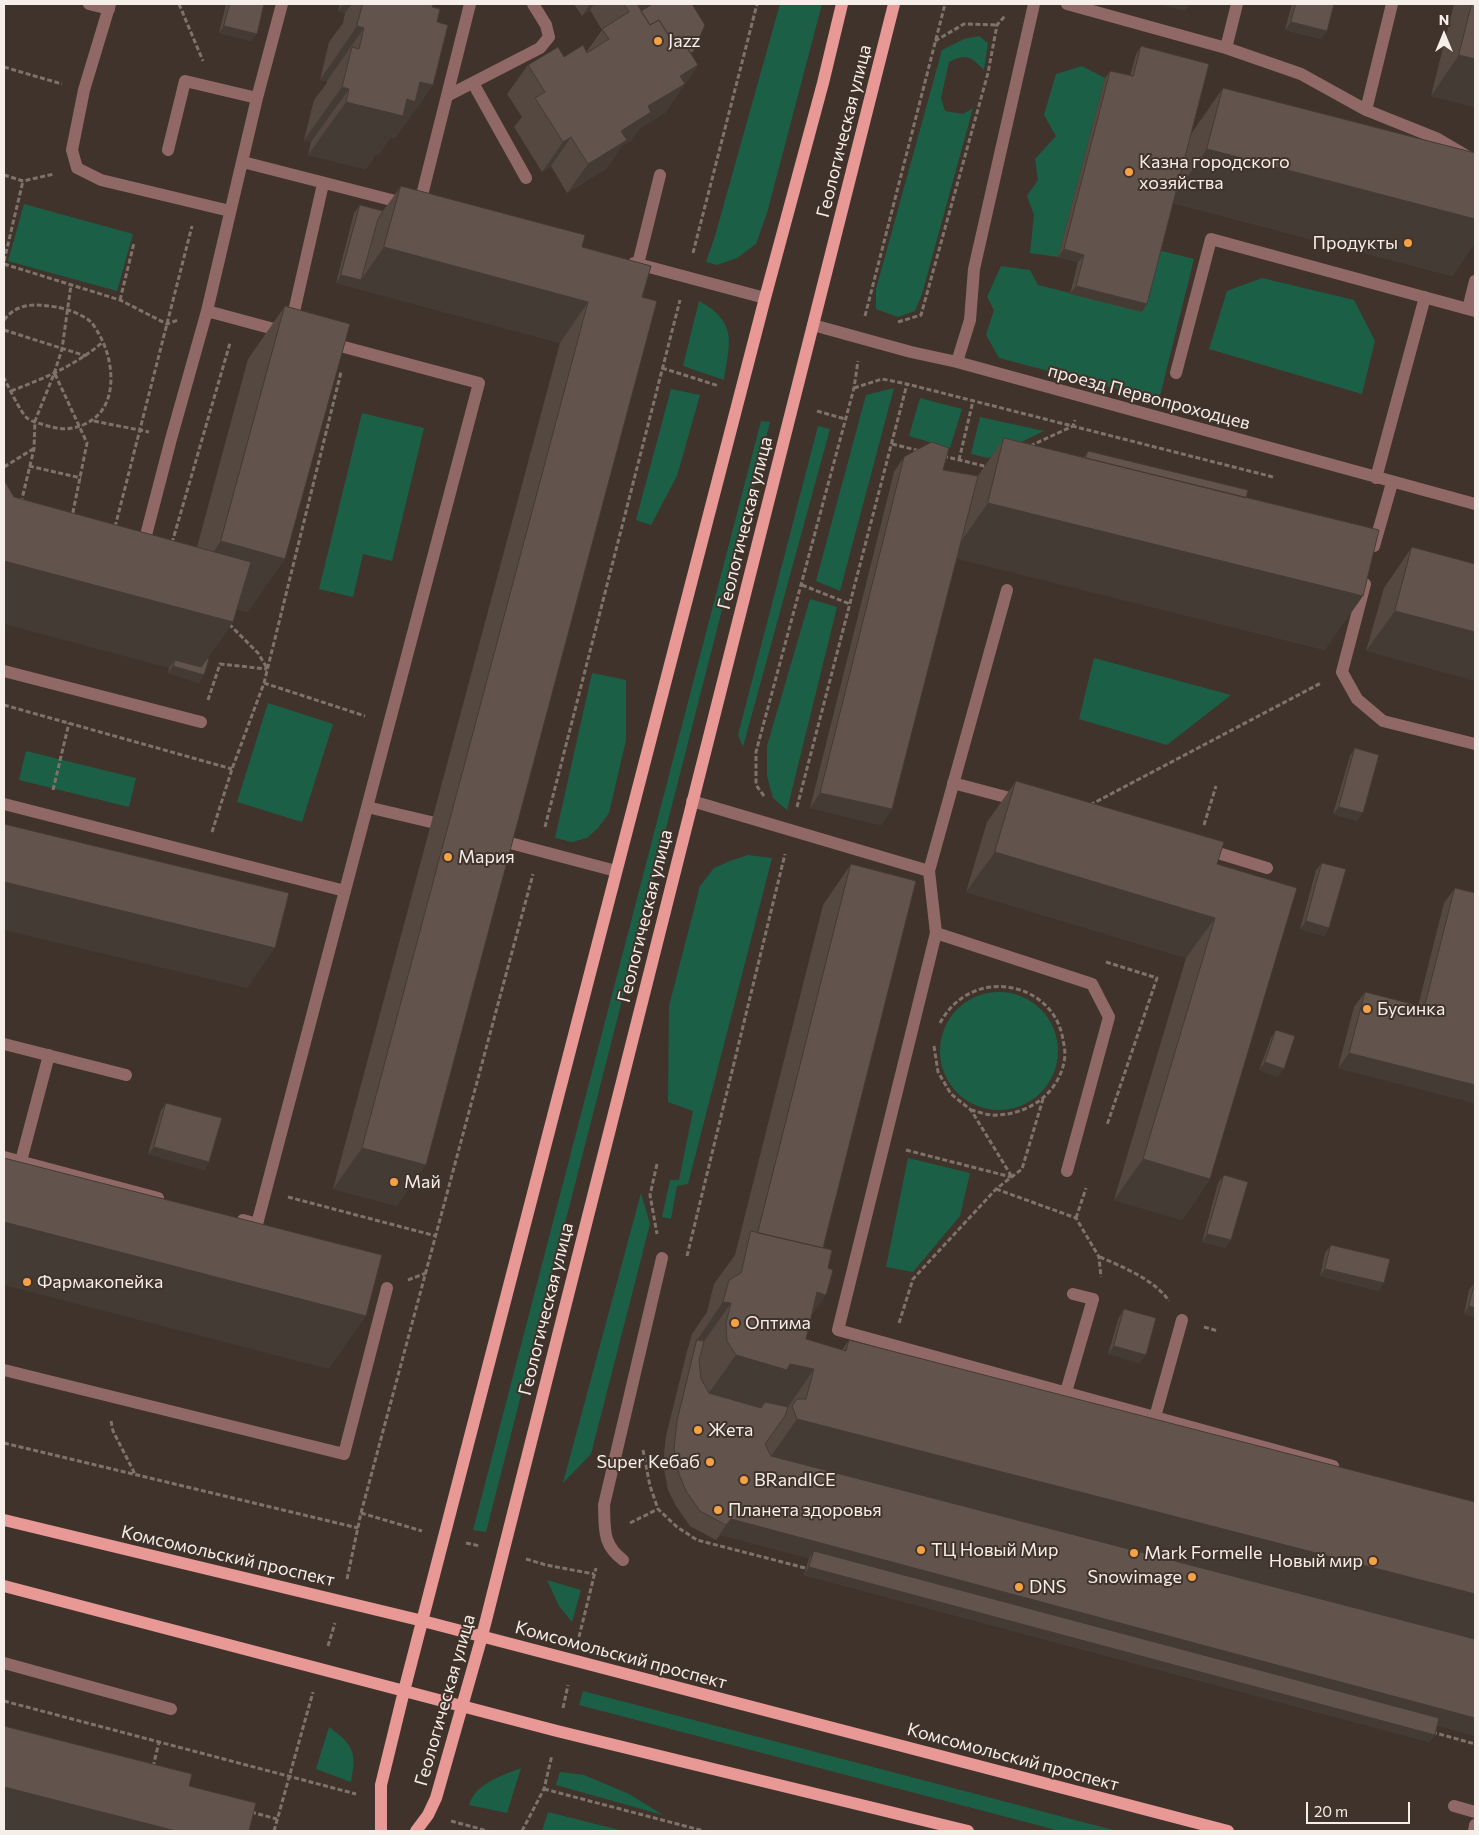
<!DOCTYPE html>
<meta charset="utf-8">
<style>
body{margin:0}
#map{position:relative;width:1479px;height:1835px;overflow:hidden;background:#40332b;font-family:Commissioner,sans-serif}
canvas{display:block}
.frame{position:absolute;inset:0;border:5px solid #f6eee8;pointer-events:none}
.north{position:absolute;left:1419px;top:10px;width:50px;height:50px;-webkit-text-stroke:4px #40332b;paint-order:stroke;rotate:0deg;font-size:14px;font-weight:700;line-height:20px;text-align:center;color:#f6eee8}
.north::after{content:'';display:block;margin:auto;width:18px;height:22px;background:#f6eee8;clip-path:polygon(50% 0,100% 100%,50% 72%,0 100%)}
.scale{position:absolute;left:1306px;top:1802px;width:104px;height:22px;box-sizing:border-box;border:2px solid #f6eee8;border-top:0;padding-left:6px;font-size:15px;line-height:18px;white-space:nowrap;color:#f6eee8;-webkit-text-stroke:4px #40332b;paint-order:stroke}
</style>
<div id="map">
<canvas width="1479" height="1835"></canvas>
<div class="frame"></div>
<div class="north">N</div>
<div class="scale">20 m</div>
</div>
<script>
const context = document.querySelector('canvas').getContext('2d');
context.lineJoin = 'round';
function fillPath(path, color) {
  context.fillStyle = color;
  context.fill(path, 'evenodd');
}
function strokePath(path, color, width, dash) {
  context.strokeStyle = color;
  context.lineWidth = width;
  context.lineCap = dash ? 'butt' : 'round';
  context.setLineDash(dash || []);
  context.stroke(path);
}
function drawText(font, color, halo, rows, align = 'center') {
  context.font = font + ' Commissioner,sans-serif';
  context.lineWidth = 4;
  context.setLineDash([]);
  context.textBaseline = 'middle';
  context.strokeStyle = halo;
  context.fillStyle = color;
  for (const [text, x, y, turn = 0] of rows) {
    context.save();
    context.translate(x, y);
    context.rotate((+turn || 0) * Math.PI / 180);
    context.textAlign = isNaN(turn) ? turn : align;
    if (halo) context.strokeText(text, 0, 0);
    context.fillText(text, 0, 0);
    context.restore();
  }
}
fillPath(new Path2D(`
 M 780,4 L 822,4 L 767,213 L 756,244 L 737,258 L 717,265 L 706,262 L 715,236 Z
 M 979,36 L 988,43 L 984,70 C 971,56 965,53 949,62 L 941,98 L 945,111 L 963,114 L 973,108 L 922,294 L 915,311 L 898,317 L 876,309 L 876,289 L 942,50 L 964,39 Z
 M 1082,66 L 1105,78 L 1058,257 L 1030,253 L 1034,215 L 1027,196 L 1038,180 L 1035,159 L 1056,136 L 1044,115 L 1056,74 Z
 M 24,204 L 133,234 L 117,291 L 8,261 Z
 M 1158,250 L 1194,259 L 1159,400 L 999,358 L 986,335 L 994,310 L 987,297 L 1001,266 L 1030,270 L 1038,285 L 1070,293 Z
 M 1262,278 L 1354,300 L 1375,341 L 1362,394 L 1209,349 L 1227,291 Z
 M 699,301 C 738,323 730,341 724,380 L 683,366 Z
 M 894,388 L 840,591 L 816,581 L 866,395 Z
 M 671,389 L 700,395 L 677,476 L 651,525 L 636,520 Z
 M 920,398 L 962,409 L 950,448 L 909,436 Z
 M 362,413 L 424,428 L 392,561 L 363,554 L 353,597 L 319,589 Z
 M 980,417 L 1044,431 L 988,458 L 971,454 Z
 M 761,421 L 770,422 L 486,1532 L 473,1530 Z
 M 818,426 L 830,429 L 743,747 L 738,735 Z
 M 810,599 L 837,607 L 787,810 L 773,798 L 767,776 L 767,746 Z
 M 1094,658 L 1231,695 L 1167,745 L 1079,719 Z
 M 592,673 L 626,680 L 626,740 L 609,813 L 598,828 L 587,838 L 572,842 L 555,838 Z
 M 268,703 L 333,724 L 302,822 L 237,802 Z
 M 26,751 L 136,778 L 129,807 L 19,780 Z
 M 748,855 L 772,858 L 688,1184 L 677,1186 L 671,1219 L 662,1217 L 670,1180 L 679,1180 L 693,1111 L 668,1102 L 669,1006 L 700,886 L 714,868 L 730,861 Z
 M940 1051a59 59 0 1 1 118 0a59 59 0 1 1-118 0Z
 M 908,1158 L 970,1173 L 960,1216 L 913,1272 L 886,1267 Z
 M 641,1193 L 650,1224 L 591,1454 L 563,1483 Z
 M 547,1580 L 581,1590 L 572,1622 L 559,1606 Z
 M 583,1691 L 1117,1831 L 1060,1831 L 579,1705 Z
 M 329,1727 C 353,1745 357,1751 351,1782 L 316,1769 Z
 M 521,1768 L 507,1813 L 469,1805 C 476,1783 501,1776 521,1768 Z
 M 560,1772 L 584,1775 L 629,1794 L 663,1815 L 556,1785 Z
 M 548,1812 L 623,1831 L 542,1831 Z`), '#1c5f47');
strokePath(new Path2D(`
 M 179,4 L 203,61
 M 935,41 L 964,24 L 997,25
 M 4,67 L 62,84
 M 4,175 L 23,181 L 54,174
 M 693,253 L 757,4
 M 4,261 L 23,181
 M 4,264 L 120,300 L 167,324 L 178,320
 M 120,300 L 134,243
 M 865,316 L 945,4
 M 4,320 C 18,302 35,304 56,307 C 67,309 82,314 91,322 C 94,325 97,331 99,334 C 115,362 119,409 85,424 C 72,430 61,430 48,426 C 42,424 32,422 27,418 C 21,413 8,386 4,378
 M 898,322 L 921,315 L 988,73 L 997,25 L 1005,16
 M 4,330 L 86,356
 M 662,368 L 719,386
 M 55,374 L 87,443 L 72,517
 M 854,388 L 882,379 L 907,384 L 1273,477
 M 11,391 C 45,378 76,365 103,342
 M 817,411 L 845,419
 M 94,421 L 149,432
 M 892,444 L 920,451
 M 1030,446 L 1073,426 L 1075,420
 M 943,456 L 984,466 L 988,465
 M 959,460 L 973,401
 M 29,466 L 81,478
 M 4,467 L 33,449
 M 21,503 L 34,449 L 35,421 L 54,374 L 62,349 L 71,285
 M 115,527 L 192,226
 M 172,543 L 230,343
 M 802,585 L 850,604
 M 229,624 L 258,653 L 267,668
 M 264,683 L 365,716
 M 208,700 L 220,664 L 267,669
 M 4,705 L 232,769
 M 53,790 L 69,723
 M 764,796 L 756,785 L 756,752 L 854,388 L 858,361
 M 1090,805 L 1321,683
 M 797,807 L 907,384
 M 1204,825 L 1216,786
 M 545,827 L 680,300
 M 212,832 L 232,769 L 264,683 L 341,372
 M 1106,962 L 1157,978 L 1107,1125
 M 940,1023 C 951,1003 968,990 991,987 C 1025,983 1058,1005 1063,1040 C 1064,1044 1065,1050 1065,1055 C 1062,1090 1032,1114 997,1115 C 989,1116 979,1112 971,1110
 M 934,1046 L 938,1072 L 951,1094 L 971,1110 L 1012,1177
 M 906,1150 L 1011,1177
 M 657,1164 L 650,1195 L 657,1234
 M 996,1189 L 1076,1218 L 1099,1257 L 1101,1277
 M 288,1197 L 436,1236
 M 1076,1218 L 1086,1188
 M 687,1256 L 785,854
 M 1100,1257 C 1123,1267 1155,1280 1169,1301
 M 408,1280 L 426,1273
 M 899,1323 L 913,1279 L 996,1189 L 1022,1169 L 1043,1099
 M 1204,1327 L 1218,1331
 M 111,1421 L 113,1431 L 135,1474
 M 4,1443 L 358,1528
 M 643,1450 L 650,1486 L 658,1509 L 677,1527 L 697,1540 L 809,1569
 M 361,1513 L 422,1531
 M 630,1523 L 658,1509
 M 466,1543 L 480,1546
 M 526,1559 L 546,1565 L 594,1574
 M 347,1579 L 361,1513 L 533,874
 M 579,1637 L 596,1568
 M 328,1646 L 335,1623
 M 4,1701 L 356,1794
 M 563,1708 L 568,1685
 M 1432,1732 L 1475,1744
 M 153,1767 L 159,1742
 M 544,1789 L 704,1831
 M 251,1812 L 277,1819
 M 451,1821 L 488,1831
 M 274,1831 L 313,1692
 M 522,1831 L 544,1789 L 552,1755`), '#7e726b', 3, [5, 2.5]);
strokePath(new Path2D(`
 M 89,4 L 109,9
 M 110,4 L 84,90 L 72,150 L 77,168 L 101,180 L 230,211
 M 1067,4 L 1226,48 L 1301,74 L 1366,110 L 1436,138 L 1475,161
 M 1226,48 L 1237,4
 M 473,83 L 526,178
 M 447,96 L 540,48 L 549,37 L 546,25 L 533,4
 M 1366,110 L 1392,4
 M 168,150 L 185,81 L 257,98
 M 243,162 L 407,204
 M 419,207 L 470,4
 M 634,263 L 765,298
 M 638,264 L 660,175
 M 1468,309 L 1475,281
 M 207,311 L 285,332
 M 291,325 L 323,184
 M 813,325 L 911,352 L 957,362 L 1475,504
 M 957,362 L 970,320 L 974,269 L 1034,4
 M 1176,373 L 1211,239 L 1475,311
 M 1376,478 L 1425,297
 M 137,545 L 141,544 L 145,539 L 171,439 L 207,311 L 257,98 L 282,4
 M 1374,546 L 1392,483
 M 1365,584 L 1342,672 L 1357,699 L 1383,721 L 1475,744
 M 4,671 L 201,722
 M 953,783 L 1021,801
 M 692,801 L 929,871 L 936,933 L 838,1330 L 1333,1466
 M 4,804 L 345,891
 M 367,807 L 431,822
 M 495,839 L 616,871
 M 1205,849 L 1267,868
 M 929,871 L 1007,590
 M 936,933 L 1092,984 L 1109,1017 L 1067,1171
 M 4,1044 L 126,1075
 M 4,1157 L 158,1198
 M 21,1161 L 49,1055
 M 243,1220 L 257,1224 L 479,383 L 329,343
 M 4,1370 L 344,1454 L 387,1288
 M 1066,1392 L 1093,1299 L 1073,1294
 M 1155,1417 L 1182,1320
 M 623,1560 C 602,1544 605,1529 604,1505 L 662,1258
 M 4,1663 L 171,1709
 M 1454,1806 L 1475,1812
 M 1474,1831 L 1475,1825`), '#906967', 12);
strokePath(new Path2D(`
 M 4,1520 L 423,1621 L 1228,1831
 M 4,1586 L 557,1731 L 968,1831
 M 381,1831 L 381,1785 L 404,1691 L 765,298 L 823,83 L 842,4
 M 416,1831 L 428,1815 L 436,1798 L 482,1636 L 894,4`), '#e89995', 12);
fillPath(new Path2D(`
 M 226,4 L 264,4 L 251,41 L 219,33 Z
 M 340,4 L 433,4 L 432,7 L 437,22 L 433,85 L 395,138 L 391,137 L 378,155 L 376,154 L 366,169 L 308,155 L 311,142 L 304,140 L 314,100 L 327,83 L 327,81 L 320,80 L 329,42 L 343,23 L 345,13 L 338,11 Z
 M 574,4 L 692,4 L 691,55 L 698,65 L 665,113 L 640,128 L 631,141 L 622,146 L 606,169 L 567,193 L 551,166 L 542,172 L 514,127 L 522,117 L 507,94 L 528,65 L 587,51 L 602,30 L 590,10 L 582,16 Z
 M 1292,4 L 1334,4 L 1327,31 L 1321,39 L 1285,30 Z
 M 1454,4 L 1475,4 L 1475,107 L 1431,96 Z
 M 1141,46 L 1191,134 L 1223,88 L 1475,153 L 1475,243 L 1452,276 L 1173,203 L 1142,312 L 1070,294 L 1078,262 L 1058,257 L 1105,78 L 1110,71 L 1130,76 L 1136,54 Z
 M 401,186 L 582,247 L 651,266 L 397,1206 L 333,1189 L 560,343 L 336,283 L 354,213 L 360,205 L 383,211 Z
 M 285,306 L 248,612 L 237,609 L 233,622 L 207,659 L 199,683 L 168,673 L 169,668 L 14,497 L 197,547 L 248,359 Z
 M 1004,438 L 1083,458 L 1088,451 L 1246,498 L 1325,650 L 956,558 L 892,809 L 881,825 L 810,808 L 894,472 L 904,457 L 943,470 L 978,476 Z
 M 1412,547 L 1475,564 L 1366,651 L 1384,588 Z
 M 1355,748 L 1357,821 L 1333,814 L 1350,756 Z
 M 1016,781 L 1217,864 L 1210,1179 L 1182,1220 L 1114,1200 L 1186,958 L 966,892 L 987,822 Z
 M 1322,863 L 1329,928 L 1324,936 L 1300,929 L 1316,870 Z
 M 851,864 L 823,1248 L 811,1316 L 806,1339 L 842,1350 L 849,1340 L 1437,1726 L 1435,1735 L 1429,1742 L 804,1575 L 809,1558 L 721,1535 L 716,1540 L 690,1526 L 676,1506 L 668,1490 L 663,1464 L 666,1436 L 686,1355 L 692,1334 L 707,1312 L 714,1284 L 735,1255 L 823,905 Z
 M 1455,888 L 1475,1103 L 1338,1068 L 1354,1007 L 1365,992 L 1418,1006 L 1444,903 Z
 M 1276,1030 L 1278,1077 L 1259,1070 L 1271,1038 Z
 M 166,1103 L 209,1162 L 204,1170 L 148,1154 L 161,1110 Z
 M 1224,1175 L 1226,1248 L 1202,1242 L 1218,1183 Z
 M 1331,1245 L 1379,1291 L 1320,1276 L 1325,1253 Z
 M 1475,1282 L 1475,1317 L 1464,1314 L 1469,1290 Z
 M 1124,1309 L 1140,1363 L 1108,1354 L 1119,1317 Z`), '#544841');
fillPath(new Path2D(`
 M 343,4 L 352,4 L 345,13 L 338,11 Z
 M 590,4 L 594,4 L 590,10 L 582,16 Z
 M 635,4 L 652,4 L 645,13 L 623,27 Z
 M 1156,4 L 1190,4 L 1185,11 Z
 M 1291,22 L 1327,31 L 1321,39 L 1285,30 Z
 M 224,26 L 257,34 L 251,41 L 219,33 Z
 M 357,26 L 364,28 L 327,81 L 320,80 Z
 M 1459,55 L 1475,59 L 1475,107 L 1431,96 Z
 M 698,65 L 665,113 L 640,128 L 631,141 L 622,146 L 606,169 L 567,193 L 588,164 L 621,131 L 648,106 L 680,76 Z
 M 420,82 L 433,85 L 395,138 L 391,137 L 378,155 L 376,154 L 366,169 L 308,155 L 346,102 Z
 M 342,87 L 349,89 L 311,142 L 304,140 Z
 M 571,137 L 551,166 L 542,172 L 563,142 Z
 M 1207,149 L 1475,219 L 1475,243 L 1452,276 L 1170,202 Z
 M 384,247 L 588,302 L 560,343 L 336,283 L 341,275 L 361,280 Z
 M 1064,249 L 1084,255 L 1078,262 L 1058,257 Z
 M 1076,286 L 1147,304 L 1142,312 L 1070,294 Z
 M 988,503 L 1363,596 L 1325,650 L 950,557 Z
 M 221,541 L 285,559 L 248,612 L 184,594 Z
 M 4,561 L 233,622 L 197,673 L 204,675 L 199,683 L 168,673 L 173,666 L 175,660 L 169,668 L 4,624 Z
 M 1395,611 L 1475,632 L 1475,681 L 1366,651 Z
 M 820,793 L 892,809 L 881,825 L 810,808 Z
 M 1339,807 L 1363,813 L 1357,821 L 1333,814 Z
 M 995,852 L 1215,918 L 1186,958 L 966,892 Z
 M 4,882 L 275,948 L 247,988 L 4,930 Z
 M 1306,921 L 1329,928 L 1324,936 L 1300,929 Z
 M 1349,1053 L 1475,1085 L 1475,1103 L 1338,1068 Z
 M 1265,1062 L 1284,1069 L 1278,1077 L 1259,1070 Z
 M 154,1147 L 209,1162 L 204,1170 L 148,1154 Z
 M 362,1148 L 426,1165 L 397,1206 L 333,1189 Z
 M 1143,1159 L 1210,1179 L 1182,1220 L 1114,1200 Z
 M 4,1222 L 366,1316 L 329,1369 L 4,1285 Z
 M 1207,1234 L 1231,1240 L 1226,1248 L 1202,1242 Z
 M 1325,1269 L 1384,1283 L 1379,1291 L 1320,1276 Z
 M 817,1292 L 826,1295 L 789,1348 Z
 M 723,1302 L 731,1303 L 693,1357 L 697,1340 Z
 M 1469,1306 L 1475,1308 L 1475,1317 L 1464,1314 Z
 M 1114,1346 L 1146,1355 L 1140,1363 L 1108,1354 Z
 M 736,1355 L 790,1364 L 814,1369 L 777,1423 L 698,1408 Z
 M 797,1419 L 1475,1594 L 1475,1657 L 760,1472 Z
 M 731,1519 L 1475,1718 L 1475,1736 L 811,1559 L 814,1551 L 809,1558 L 721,1535 L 716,1540 L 726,1525 Z
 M 809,1567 L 1435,1735 L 1429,1742 L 804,1575 Z
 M 4,1787 L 176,1831 L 4,1831 Z`), '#453b35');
const building = new Path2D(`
 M 230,4 L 264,4 L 257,34 L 224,26 Z
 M 363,4 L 433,4 L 432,7 L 440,9 L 437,22 L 448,25 L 433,85 L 420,82 L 415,102 L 407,99 L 403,116 L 346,102 L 349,89 L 342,87 L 352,47 L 359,49 L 364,28 L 357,26 Z
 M 624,4 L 637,4 L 650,25 L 659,20 L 677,49 L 685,44 L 698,65 L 680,76 L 685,84 L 648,106 L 651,112 L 621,131 L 627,140 L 588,164 L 571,137 L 563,142 L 535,98 L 545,92 L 528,65 L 558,47 L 564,57 L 583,45 L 587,53 L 609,39 L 602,29 L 629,12 Z
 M 652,4 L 692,4 L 705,25 L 693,52 L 690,53 L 685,44 L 677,49 L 659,20 L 650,25 L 641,11 L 651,5 Z
 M 1296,4 L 1334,4 L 1327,31 L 1291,22 Z
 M 1472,4 L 1475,4 L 1475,59 L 1459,55 Z
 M 1141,46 L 1209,64 L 1147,304 L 1076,286 L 1084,255 L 1064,249 L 1110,71 L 1133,76 Z
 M 1223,88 L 1475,153 L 1475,219 L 1207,149 Z
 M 401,186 L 585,235 L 582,247 L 651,266 L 642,297 L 657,301 L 426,1165 L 362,1148 L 588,302 L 384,247 Z
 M 360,205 L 383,211 L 378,219 L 361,280 L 341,275 Z
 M 285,306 L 350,324 L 285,559 L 221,541 Z
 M 1004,438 L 1379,530 L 1363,596 L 988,503 Z
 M 932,442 L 949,448 L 943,470 L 978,476 L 892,809 L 820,793 L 904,457 Z
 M 1088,451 L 1248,490 L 1246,498 L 1086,458 Z
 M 4,480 L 14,497 L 251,562 L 233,622 L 4,561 Z
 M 1412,547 L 1475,564 L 1475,632 L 1395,611 Z
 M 207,659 L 209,659 L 204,675 L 173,666 L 175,660 L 201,667 Z
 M 1355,748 L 1379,755 L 1363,813 L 1339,807 Z
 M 1016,781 L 1224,842 L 1217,864 L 1297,888 L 1210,1179 L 1143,1159 L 1215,918 L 995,852 Z
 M 4,824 L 289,893 L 275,948 L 4,882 Z
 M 1322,863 L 1346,869 L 1329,928 L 1306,921 Z
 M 851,864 L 916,881 L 823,1248 L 758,1233 Z
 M 1455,888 L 1475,893 L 1475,1085 L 1349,1053 L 1365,992 L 1424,1007 Z
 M 1276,1030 L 1295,1036 L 1284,1069 L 1265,1062 Z
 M 166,1103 L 222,1118 L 209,1162 L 154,1147 Z
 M 4,1158 L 382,1255 L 366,1316 L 4,1222 Z
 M 1224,1175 L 1248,1182 L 1231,1240 L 1207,1234 Z
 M 751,1231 L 832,1250 L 828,1268 L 833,1270 L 826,1295 L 817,1292 L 806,1339 L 846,1351 L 849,1340 L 1475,1502 L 1475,1594 L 797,1419 L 792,1406 L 797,1399 L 806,1399 L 814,1369 L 790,1364 L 787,1370 L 736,1355 L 727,1341 L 726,1323 L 731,1303 L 723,1302 L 729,1280 L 741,1273 Z
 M 1331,1245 L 1390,1259 L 1384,1283 L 1325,1269 Z
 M 1475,1282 L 1475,1308 L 1469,1306 Z
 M 1124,1309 L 1156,1318 L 1146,1355 L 1114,1346 Z
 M 697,1340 L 704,1341 L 699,1361 L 701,1379 L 709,1393 L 761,1408 L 765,1402 L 788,1407 L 785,1416 L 765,1444 L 771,1456 L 1475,1639 L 1475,1718 L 731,1519 L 726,1525 L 700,1511 L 686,1491 L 679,1474 L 674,1449 L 677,1421 Z
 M 814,1551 L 1439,1718 L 1435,1735 L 809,1567 Z
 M 4,1726 L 192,1774 L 189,1786 L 256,1803 L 249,1831 L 176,1831 L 4,1787 Z`);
fillPath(building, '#62544c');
strokePath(building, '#453b35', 1);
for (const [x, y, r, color] of [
 [658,41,5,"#f5a246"],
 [1129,172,5,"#f5a246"],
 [1408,243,5,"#f5a246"],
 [448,857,5,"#f5a246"],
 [1367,1009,5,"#f5a246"],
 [394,1182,5,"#f5a246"],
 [27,1282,5,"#f5a246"],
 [735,1323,5,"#f5a246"],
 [698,1430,5,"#f5a246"],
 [710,1462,5,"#f5a246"],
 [744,1480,5,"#f5a246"],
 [718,1510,5,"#f5a246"],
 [921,1550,5,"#f5a246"],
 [1134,1553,5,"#f5a246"],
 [1373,1561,5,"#f5a246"],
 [1192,1577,5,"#f5a246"],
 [1019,1587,5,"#f5a246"]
]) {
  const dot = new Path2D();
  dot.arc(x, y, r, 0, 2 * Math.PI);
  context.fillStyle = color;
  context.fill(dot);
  strokePath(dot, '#40332b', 2);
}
drawText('18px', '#f6eee8', '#40332b', [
 ["Jazz",668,41],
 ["Казна городского",1139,162],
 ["хозяйства",1139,183],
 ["Продукты",1398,243,"right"],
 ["Мария",458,857],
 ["Бусинка",1377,1009],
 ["Май",404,1182],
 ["Фармакопейка",37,1282],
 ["Оптима",745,1323],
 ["Жета",708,1430],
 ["Super Кебаб",700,1462,"right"],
 ["BRandICE",754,1480],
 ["Планета здоровья",728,1510],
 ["ТЦ Новый Мир",931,1550],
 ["Mark Formelle",1144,1553],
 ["Новый мир",1363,1561,"right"],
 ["Snowimage",1182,1577,"right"],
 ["DNS",1029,1587]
], 'left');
drawText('18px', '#f6eee8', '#40332b', [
 ["Геологическая улица",844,131,-76],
 ["проезд Первопроходцев",1149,397,15],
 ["Геологическая улица",745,523,-76],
 ["Геологическая улица",645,916,-76],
 ["Геологическая улица",546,1309,-76],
 ["Комсомольский проспект",228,1556,13],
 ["Комсомольский проспект",621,1655,15],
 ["Геологическая улица",445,1700,-74],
 ["Комсомольский проспект",1013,1757,15]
]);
</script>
